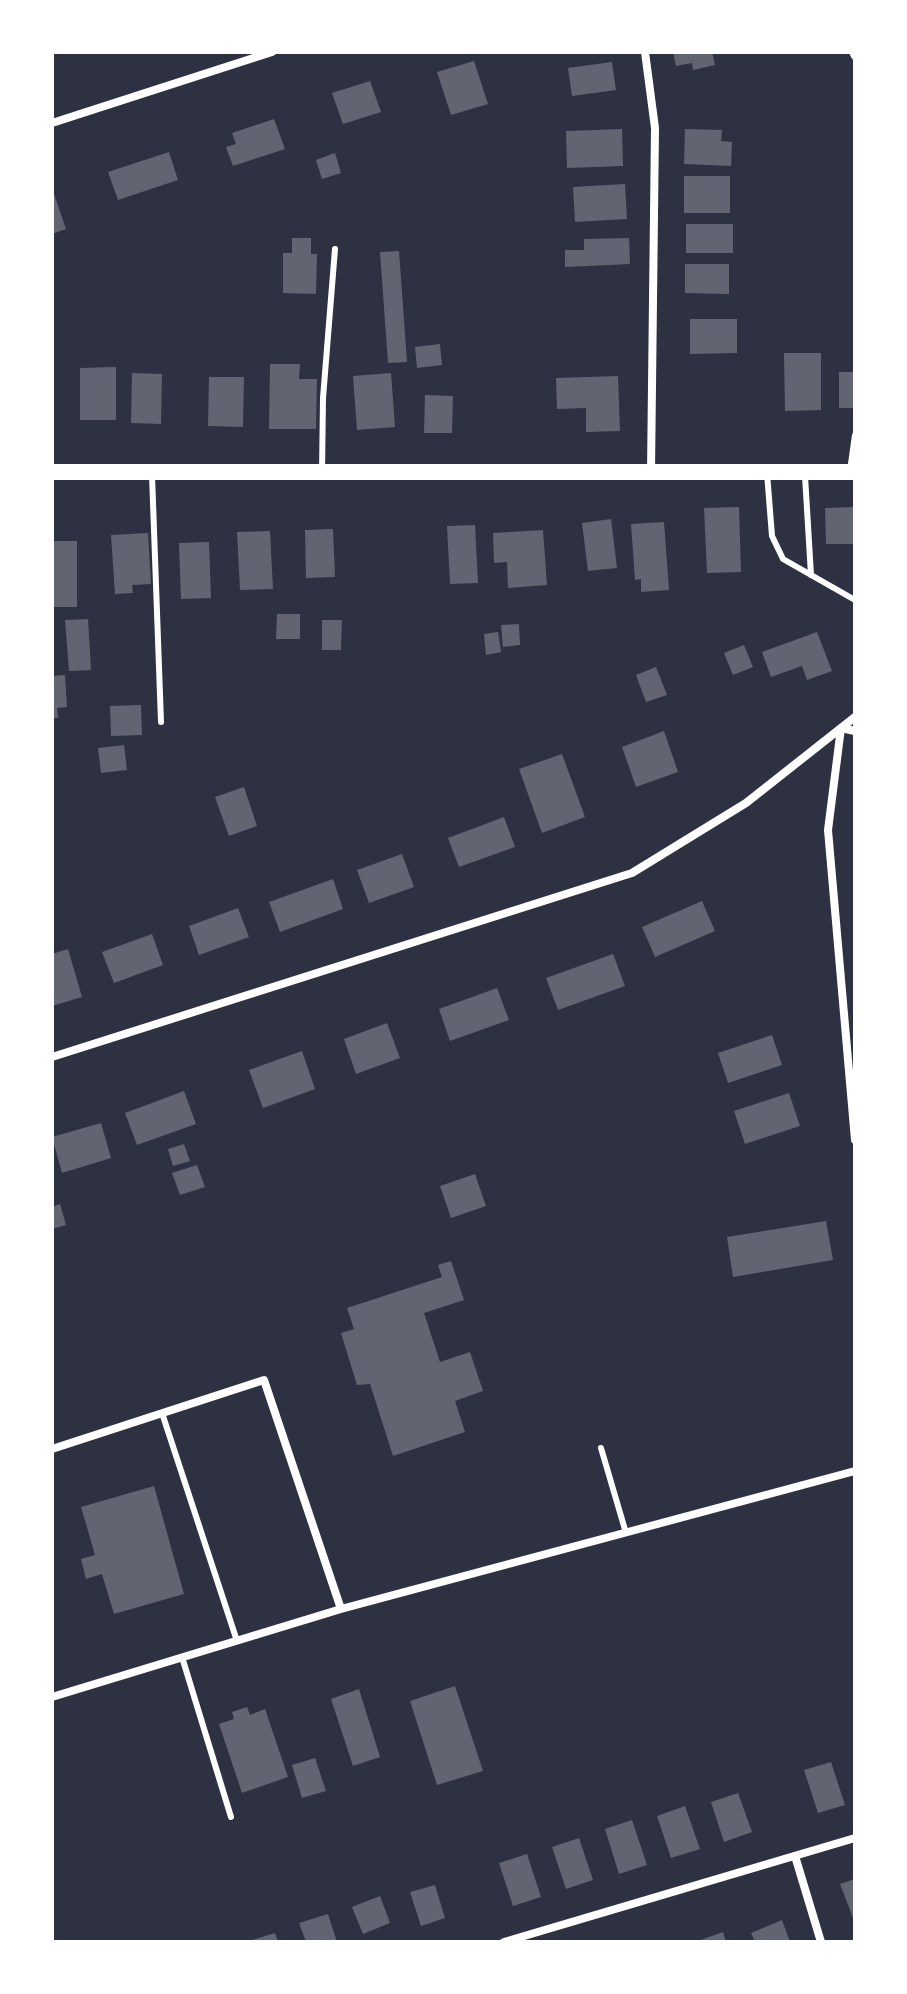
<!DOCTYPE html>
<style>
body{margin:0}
#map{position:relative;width:907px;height:1994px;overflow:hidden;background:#2d3142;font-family:"Work Sans",sans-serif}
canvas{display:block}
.frame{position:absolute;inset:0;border:54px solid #fff;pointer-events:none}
</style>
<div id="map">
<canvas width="907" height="1994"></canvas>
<div class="frame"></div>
</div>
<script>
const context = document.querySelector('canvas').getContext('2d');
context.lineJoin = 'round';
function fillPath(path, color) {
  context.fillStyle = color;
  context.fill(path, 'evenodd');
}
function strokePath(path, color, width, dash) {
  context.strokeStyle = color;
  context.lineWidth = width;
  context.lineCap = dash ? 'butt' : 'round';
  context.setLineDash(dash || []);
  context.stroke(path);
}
fillPath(new Path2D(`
 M 673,52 L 712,52 L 715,65 L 693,70 L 692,63 L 676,66 Z
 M 474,61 L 488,104 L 451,115 L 437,72 Z
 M 612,62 L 616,90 L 572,96 L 568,68 Z
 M 370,81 L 381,112 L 343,124 L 332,93 Z
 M 274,119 L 285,149 L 233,166 L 226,147 L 236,144 L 232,133 Z
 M 622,129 L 623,166 L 567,168 L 566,131 Z
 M 685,129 L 722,130 L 721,141 L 732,142 L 731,166 L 684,164 Z
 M 169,152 L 178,180 L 118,200 L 108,172 Z
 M 335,153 L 341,173 L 322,179 L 316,160 Z
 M 684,176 L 730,176 L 730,213 L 684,213 Z
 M 625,184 L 627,219 L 575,222 L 573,187 Z
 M 52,188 L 66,229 L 52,234 Z
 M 686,224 L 733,224 L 733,253 L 686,253 Z
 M 292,238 L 311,238 L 311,254 L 317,254 L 316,294 L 283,293 L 283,253 L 292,253 Z
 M 629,238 L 630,264 L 565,267 L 565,250 L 584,250 L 584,239 Z
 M 399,251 L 407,362 L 388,363 L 380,252 Z
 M 685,264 L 729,264 L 729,294 L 685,293 Z
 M 690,319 L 737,319 L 737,353 L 690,354 Z
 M 440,344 L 442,365 L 417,368 L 415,347 Z
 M 784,353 L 821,353 L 821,410 L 785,411 Z
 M 270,364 L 300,364 L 299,379 L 317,379 L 316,429 L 269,429 Z
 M 116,367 L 116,420 L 80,420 L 80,368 Z
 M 839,372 L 855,372 L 855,408 L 839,408 Z
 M 132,373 L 162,374 L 161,424 L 131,423 Z
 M 391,373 L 395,427 L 357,430 L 353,376 Z
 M 618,376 L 620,431 L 586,432 L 586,408 L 557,409 L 556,378 Z
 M 209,377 L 244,377 L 243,427 L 208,426 Z
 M 425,395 L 453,396 L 452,433 L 424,433 Z
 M 739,507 L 741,572 L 707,573 L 704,508 Z
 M 855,507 L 855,544 L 826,544 L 825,508 Z
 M 611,519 L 617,568 L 588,571 L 582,523 Z
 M 664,522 L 669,590 L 641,592 L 641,579 L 635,580 L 631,524 Z
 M 475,525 L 478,583 L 450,584 L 447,526 Z
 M 333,529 L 335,577 L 306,578 L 305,530 Z
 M 543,530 L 547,585 L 508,588 L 507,562 L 494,563 L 493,533 Z
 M 270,531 L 273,589 L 240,590 L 237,532 Z
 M 148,533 L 151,584 L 132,585 L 133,593 L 115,594 L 111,535 Z
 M 52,541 L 77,541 L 77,607 L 52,607 Z
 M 209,542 L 211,598 L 181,599 L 179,543 Z
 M 277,614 L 300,614 L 300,639 L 276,639 Z
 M 88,619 L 91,670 L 69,671 L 65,620 Z
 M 322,620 L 342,620 L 341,650 L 322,650 Z
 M 519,624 L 520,645 L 503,647 L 501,625 Z
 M 498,632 L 501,652 L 486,655 L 484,634 Z
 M 817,632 L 832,671 L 807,680 L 802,666 L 771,677 L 762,652 Z
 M 744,645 L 753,667 L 733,675 L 724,653 Z
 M 656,667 L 667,695 L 646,702 L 636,675 Z
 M 65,675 L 67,707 L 57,708 L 58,718 L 52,718 L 52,676 Z
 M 141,705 L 142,735 L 111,736 L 110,706 Z
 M 664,731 L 678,772 L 636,787 L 622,747 Z
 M 124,745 L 127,770 L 101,773 L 98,748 Z
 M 562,754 L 585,817 L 542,833 L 519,769 Z
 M 244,787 L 257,826 L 229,836 L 215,797 Z
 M 504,817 L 515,847 L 459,867 L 448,838 Z
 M 402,854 L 414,887 L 369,903 L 357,870 Z
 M 333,879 L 343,909 L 280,932 L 269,902 Z
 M 702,901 L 715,931 L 655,957 L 642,927 Z
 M 238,908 L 249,937 L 199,955 L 189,926 Z
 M 152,934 L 163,965 L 114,983 L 102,952 Z
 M 68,949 L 82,997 L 52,1006 L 52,954 Z
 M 613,954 L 625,986 L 558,1010 L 546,978 Z
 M 497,988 L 509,1020 L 450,1041 L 439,1009 Z
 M 387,1023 L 400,1058 L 356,1074 L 344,1039 Z
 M 772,1035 L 782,1065 L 728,1083 L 718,1053 Z
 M 302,1051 L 315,1089 L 263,1108 L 249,1070 Z
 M 184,1091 L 196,1124 L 137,1145 L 125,1113 Z
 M 789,1093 L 800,1126 L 745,1144 L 734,1111 Z
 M 101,1123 L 111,1158 L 62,1173 L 52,1137 Z
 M 184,1144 L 190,1161 L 173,1166 L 168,1149 Z
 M 197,1165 L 205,1187 L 180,1195 L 172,1173 Z
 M 475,1174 L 486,1206 L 451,1218 L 440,1186 Z
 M 60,1204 L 66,1225 L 52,1229 L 52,1207 Z
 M 826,1221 L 833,1260 L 733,1277 L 727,1237 Z
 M 451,1261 L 464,1300 L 424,1313 L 440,1362 L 470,1352 L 483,1391 L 455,1401 L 465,1432 L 393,1456 L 370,1384 L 357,1385 L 341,1333 L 354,1329 L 347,1308 L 442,1277 L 438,1265 Z
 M 154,1486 L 184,1594 L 114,1614 L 102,1574 L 86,1579 L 81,1559 L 95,1555 L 81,1507 Z
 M 455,1686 L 483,1771 L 437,1785 L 410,1701 Z
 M 359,1689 L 380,1757 L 353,1766 L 331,1699 Z
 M 247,1707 L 250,1715 L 265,1709 L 288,1777 L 242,1793 L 219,1724 L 234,1719 L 232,1712 Z
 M 315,1758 L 326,1791 L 302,1798 L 292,1765 Z
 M 831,1762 L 845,1805 L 818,1813 L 804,1770 Z
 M 738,1793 L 752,1832 L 724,1842 L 711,1802 Z
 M 685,1806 L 700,1849 L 671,1858 L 657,1816 Z
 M 632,1820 L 647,1865 L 619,1874 L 605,1829 Z
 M 579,1838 L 593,1880 L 566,1889 L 552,1847 Z
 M 527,1854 L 541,1897 L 513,1906 L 499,1863 Z
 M 855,1879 L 855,1923 L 840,1884 Z
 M 435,1885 L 445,1918 L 421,1926 L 410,1892 Z
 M 380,1896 L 390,1923 L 363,1934 L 352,1907 Z
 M 328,1914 L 337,1942 L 306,1942 L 299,1923 Z
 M 782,1920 L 790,1942 L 755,1942 L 751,1933 Z
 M 723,1932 L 726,1942 L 695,1942 Z
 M 275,1933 L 278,1942 L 250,1942 L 249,1941 Z`), '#626471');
strokePath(new Path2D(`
 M 850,471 L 855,435
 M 322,472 L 323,398 L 335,249
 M 767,473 L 772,536 L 783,559 L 855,600
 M 152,475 L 161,722
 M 805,476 L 811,575
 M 162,1413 L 237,1641
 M 601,1448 L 626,1533
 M 182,1657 L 231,1817`), '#fff', 6);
strokePath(new Path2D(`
 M 645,52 L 655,128 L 651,472
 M 853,52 L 855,56
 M 52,123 L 272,52
 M 855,731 L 841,728 L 828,830 L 855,1140
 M 52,1057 L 632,873 L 746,803 L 855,717
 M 52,1449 L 264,1380 L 341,1609
 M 52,1697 L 341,1609 L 855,1471
 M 795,1856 L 821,1942
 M 504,1942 L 855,1838`), '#fff', 8);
strokePath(new Path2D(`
 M 52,472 L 855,472`), '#fff', 16);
</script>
